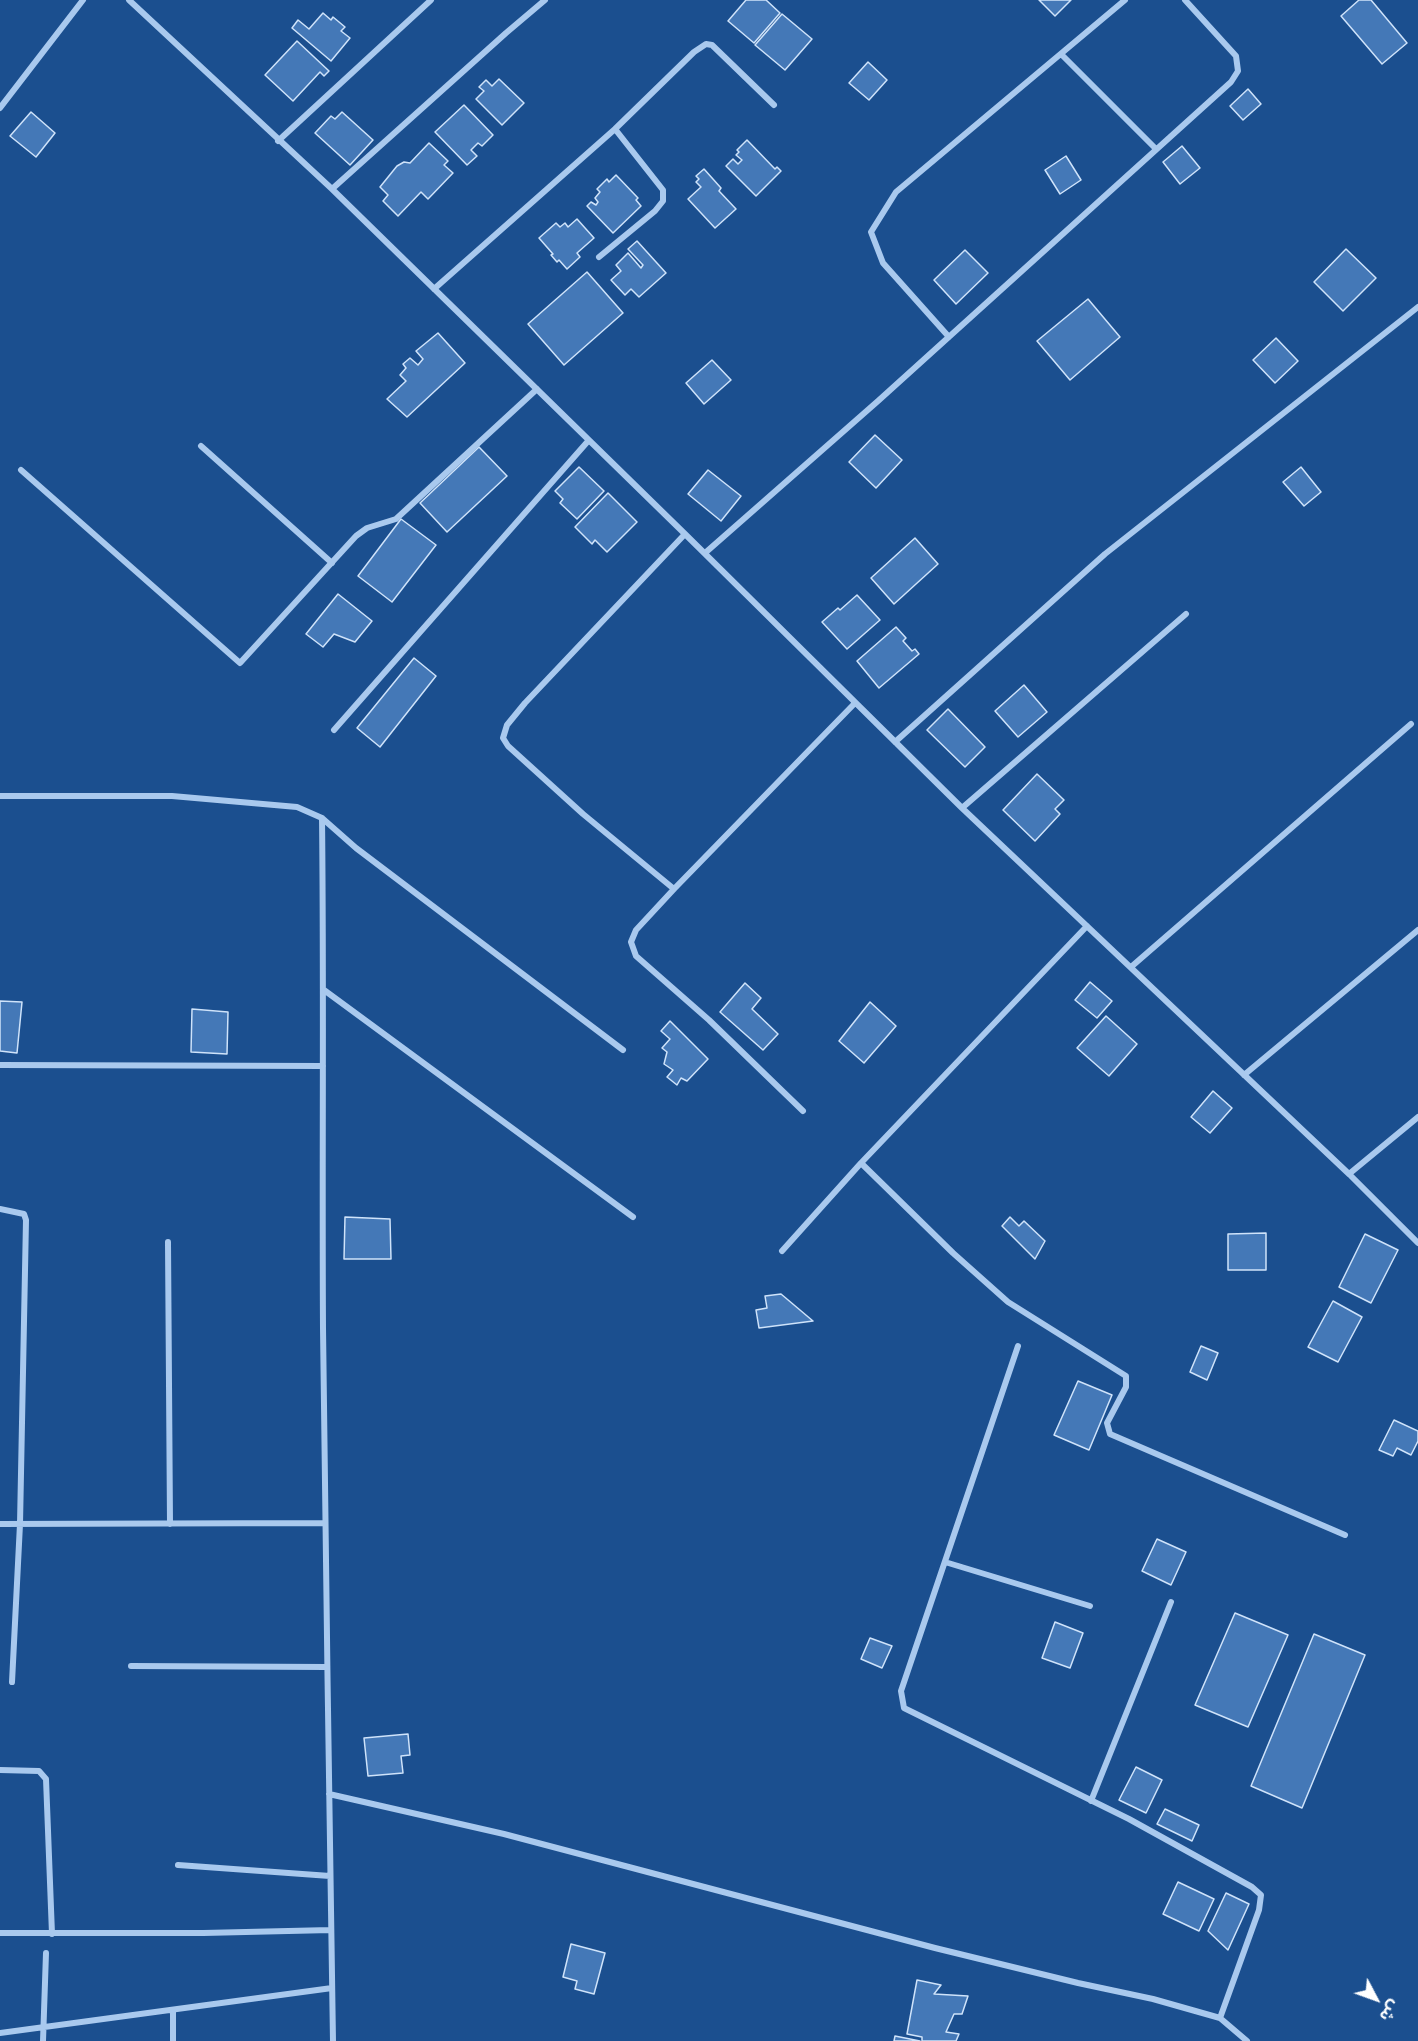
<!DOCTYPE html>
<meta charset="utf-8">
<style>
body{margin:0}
#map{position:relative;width:1418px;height:2041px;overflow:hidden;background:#1b4f8f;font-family:"Public Sans","Noto Sans Arabic",sans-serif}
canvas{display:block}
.north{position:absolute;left:1346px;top:1969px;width:60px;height:60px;-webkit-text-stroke:4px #1b4f8f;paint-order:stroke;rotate:131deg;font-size:16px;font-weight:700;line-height:24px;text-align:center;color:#fff}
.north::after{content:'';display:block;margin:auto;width:21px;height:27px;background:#fff;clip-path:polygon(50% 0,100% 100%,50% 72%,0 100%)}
</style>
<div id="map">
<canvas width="1418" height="2041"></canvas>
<div class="north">ش</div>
</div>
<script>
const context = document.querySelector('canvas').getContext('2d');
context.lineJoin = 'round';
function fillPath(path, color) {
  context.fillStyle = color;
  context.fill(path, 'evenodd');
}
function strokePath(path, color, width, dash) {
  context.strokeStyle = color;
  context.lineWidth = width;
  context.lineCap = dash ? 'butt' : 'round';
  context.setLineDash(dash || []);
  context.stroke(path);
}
const building = new Path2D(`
 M 746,0 L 766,0 L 780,13 L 754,43 L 728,21 Z
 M 1039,0 L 1071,0 L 1055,16 Z
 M 1359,0 L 1371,0 L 1407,43 L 1382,64 L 1341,16 Z
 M 323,13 L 331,20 L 333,17 L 345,27 L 341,31 L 350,38 L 331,61 L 292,28 L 298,20 L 309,29 Z
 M 782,14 L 812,39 L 785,70 L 755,45 Z
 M 297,41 L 329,71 L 324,76 L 320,72 L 293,101 L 265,75 Z
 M 868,62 L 887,80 L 869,100 L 849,83 Z
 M 499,79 L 524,103 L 502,125 L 476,99 L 484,91 L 479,87 L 486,80 L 492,86 Z
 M 1248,89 L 1261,104 L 1243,120 L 1230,106 Z
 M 464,105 L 493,135 L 482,146 L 478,143 L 471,150 L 477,156 L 467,165 L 435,132 Z
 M 31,112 L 55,133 L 36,157 L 10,136 Z
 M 342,112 L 373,140 L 350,165 L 315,133 L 331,116 L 335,119 Z
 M 747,140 L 775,169 L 777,167 L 781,171 L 756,196 L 726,166 L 733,159 L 738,164 L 742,160 L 736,155 L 739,152 L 737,150 Z
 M 429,143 L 448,161 L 444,165 L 453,173 L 428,199 L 421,192 L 398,216 L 383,201 L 388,195 L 380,187 L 397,166 L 404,162 L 410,163 Z
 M 1182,146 L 1200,168 L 1180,184 L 1163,162 Z
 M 1066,156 L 1081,180 L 1060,194 L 1045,170 Z
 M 704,169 L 721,188 L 719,191 L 736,209 L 715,228 L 688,199 L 701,187 L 696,182 L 699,179 L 696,176 Z
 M 616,175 L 638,198 L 636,200 L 641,206 L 613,233 L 587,206 L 591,202 L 596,205 L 598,202 L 595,198 L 600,192 L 597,189 L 607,179 L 609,182 Z
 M 577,219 L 594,238 L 577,253 L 580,257 L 567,269 L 559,260 L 557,262 L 551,255 L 553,254 L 539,238 L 556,223 L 560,227 L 565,223 L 568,227 Z
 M 637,241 L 666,273 L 639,297 L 631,289 L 625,295 L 611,280 L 621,271 L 616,265 L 628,253 L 641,268 L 643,265 L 628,249 Z
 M 1346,249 L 1376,278 L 1343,311 L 1314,282 Z
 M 965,250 L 988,273 L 956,304 L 934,280 Z
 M 587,272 L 623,313 L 564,365 L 528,324 Z
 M 1088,299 L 1120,337 L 1070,380 L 1037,341 Z
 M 438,333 L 465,363 L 407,417 L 387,399 L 406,381 L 400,375 L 406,368 L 403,364 L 410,358 L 418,365 L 423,359 L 416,351 Z
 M 1276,338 L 1298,361 L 1275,383 L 1253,360 Z
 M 712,360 L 731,380 L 704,404 L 686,383 Z
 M 875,435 L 902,460 L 876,488 L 849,462 Z
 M 479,447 L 507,476 L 447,532 L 420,503 Z
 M 579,467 L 604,491 L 577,519 L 560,503 L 563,499 L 555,491 Z
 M 1301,467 L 1321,492 L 1304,506 L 1283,482 Z
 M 708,470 L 741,496 L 721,521 L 688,494 Z
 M 608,493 L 637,522 L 607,552 L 595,540 L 592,544 L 575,527 Z
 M 401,519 L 436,545 L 392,602 L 358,576 Z
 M 915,538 L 938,564 L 894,604 L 871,578 Z
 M 338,594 L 372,621 L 355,642 L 334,634 L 323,647 L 306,634 Z
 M 857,595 L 880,620 L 847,649 L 822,622 L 838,608 L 840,610 Z
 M 896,627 L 906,638 L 903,641 L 912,651 L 915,649 L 919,654 L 879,688 L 857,661 Z
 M 414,658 L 436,676 L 380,747 L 357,728 Z
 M 1024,685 L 1047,712 L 1018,737 L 995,711 Z
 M 948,709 L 985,747 L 965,767 L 927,730 Z
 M 1037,774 L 1064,800 L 1055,809 L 1060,814 L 1035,841 L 1003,810 Z
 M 1090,982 L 1112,1001 L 1097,1018 L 1075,1000 Z
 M 745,983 L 761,998 L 752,1009 L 778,1034 L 763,1050 L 720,1012 Z
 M 0,1001 L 22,1002 L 17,1053 L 0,1051 Z
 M 870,1002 L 896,1026 L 864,1063 L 839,1041 Z
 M 192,1009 L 228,1012 L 227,1054 L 191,1052 Z
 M 1106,1016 L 1137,1044 L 1109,1076 L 1077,1048 Z
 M 670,1021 L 708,1059 L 687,1081 L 681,1078 L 677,1085 L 667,1077 L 673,1070 L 664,1064 L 667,1052 L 662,1048 L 670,1039 L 661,1031 Z
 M 1213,1091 L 1232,1108 L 1210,1133 L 1191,1117 Z
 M 345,1217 L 390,1219 L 391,1259 L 344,1259 Z
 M 1010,1217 L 1019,1226 L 1024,1221 L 1045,1241 L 1035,1259 L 1002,1226 Z
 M 1266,1233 L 1266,1270 L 1228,1270 L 1228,1234 Z
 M 1365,1234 L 1398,1250 L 1371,1303 L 1339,1287 Z
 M 781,1294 L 813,1321 L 759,1328 L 756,1310 L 767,1308 L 765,1296 Z
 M 1333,1301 L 1362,1317 L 1338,1362 L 1308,1347 Z
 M 1201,1346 L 1218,1353 L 1207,1380 L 1190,1372 Z
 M 1078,1381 L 1112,1395 L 1089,1450 L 1054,1435 Z
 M 1394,1420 L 1418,1431 L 1418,1441 L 1411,1455 L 1397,1448 L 1393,1456 L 1379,1450 Z
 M 1157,1539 L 1186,1552 L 1171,1585 L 1142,1571 Z
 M 1235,1613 L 1288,1635 L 1248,1727 L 1195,1705 Z
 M 1055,1622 L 1083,1633 L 1070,1668 L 1042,1658 Z
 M 1314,1634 L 1365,1655 L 1302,1808 L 1251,1786 Z
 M 870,1638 L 892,1646 L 882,1668 L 861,1659 Z
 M 408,1734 L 410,1755 L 401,1756 L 403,1773 L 368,1776 L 364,1738 Z
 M 1136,1767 L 1162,1780 L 1146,1813 L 1119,1800 Z
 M 1165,1809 L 1199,1825 L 1192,1841 L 1157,1824 Z
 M 1178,1882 L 1214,1899 L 1199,1931 L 1163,1914 Z
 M 1226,1893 L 1249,1904 L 1228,1950 L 1208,1931 Z
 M 571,1944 L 605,1953 L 594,1994 L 575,1989 L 577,1981 L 563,1977 Z
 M 917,1980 L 941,1985 L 934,1994 L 968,1996 L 962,2014 L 954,2014 L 946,2032 L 959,2034 L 956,2041 L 922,2041 L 922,2037 L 907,2034 Z
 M 895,2036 L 920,2041 L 894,2041 Z`);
fillPath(building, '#4478b7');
strokePath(building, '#cfe3fa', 1.5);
strokePath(new Path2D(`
 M 129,0 L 332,189 L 685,534 L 962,808 L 1349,1174 L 1418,1243
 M 1061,54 L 1156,149
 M 0,108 L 83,0
 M 278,141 L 431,0
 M 332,189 L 506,33 L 545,0
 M 599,257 L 655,211 L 663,201 L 663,190 L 615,129
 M 434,289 L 615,129 L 694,52 L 706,44 L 712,45 L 774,105
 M 949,337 L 883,263 L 871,232 L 896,192 L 1125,0
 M 201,446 L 332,563
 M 21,470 L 240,663 L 356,536 L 367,528 L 396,519 L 537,389
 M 705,553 L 878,401 L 1231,82 L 1238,71 L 1236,56 L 1185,0
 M 334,730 L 589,440
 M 895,742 L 1105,554 L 1418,307
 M 0,796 L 172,796 L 297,807 L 322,818 L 356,848 L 623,1050
 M 962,808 L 1186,614
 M 322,818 C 324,988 322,1158 323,1328 C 325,1566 330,1803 333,2041
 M 674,889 L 583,814 L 508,746 L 503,738 L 507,725 L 525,703 L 685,534
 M 1131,967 L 1411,724
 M 324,990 L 633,1217
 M 0,1065 L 323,1066
 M 1244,1075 L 1418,930
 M 803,1111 L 709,1020 L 636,956 L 631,942 L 636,930 L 674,889 L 855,703
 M 861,1163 L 953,1253 L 1008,1302 L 1126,1376 L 1126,1387 L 1107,1423 L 1110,1434 L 1345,1535
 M 1349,1174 L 1418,1117
 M 0,1209 L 24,1214 L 26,1220 L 20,1524 L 12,1682
 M 168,1242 L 170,1524
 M 782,1251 L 861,1163 L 1087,926
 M 1018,1346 L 901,1691 L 904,1708 L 1129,1819 L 1252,1887 L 1261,1895 L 1259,1910 L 1220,2018
 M 0,1524 L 324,1523
 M 945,1562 L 1090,1606
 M 131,1666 L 326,1667
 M 0,1770 L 39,1771 L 46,1779 L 52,1934
 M 329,1794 L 504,1834 L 935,1948 L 1078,1983 L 1153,1999 L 1220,2018 L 1247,2041
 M 1091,1801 L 1171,1602
 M 178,1865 L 330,1876
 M 0,1933 L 203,1933 L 331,1930
 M 0,2033 L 332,1988
 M 43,2041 L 46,1953
 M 173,2041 L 173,2010`), '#a9c9ee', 6);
</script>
